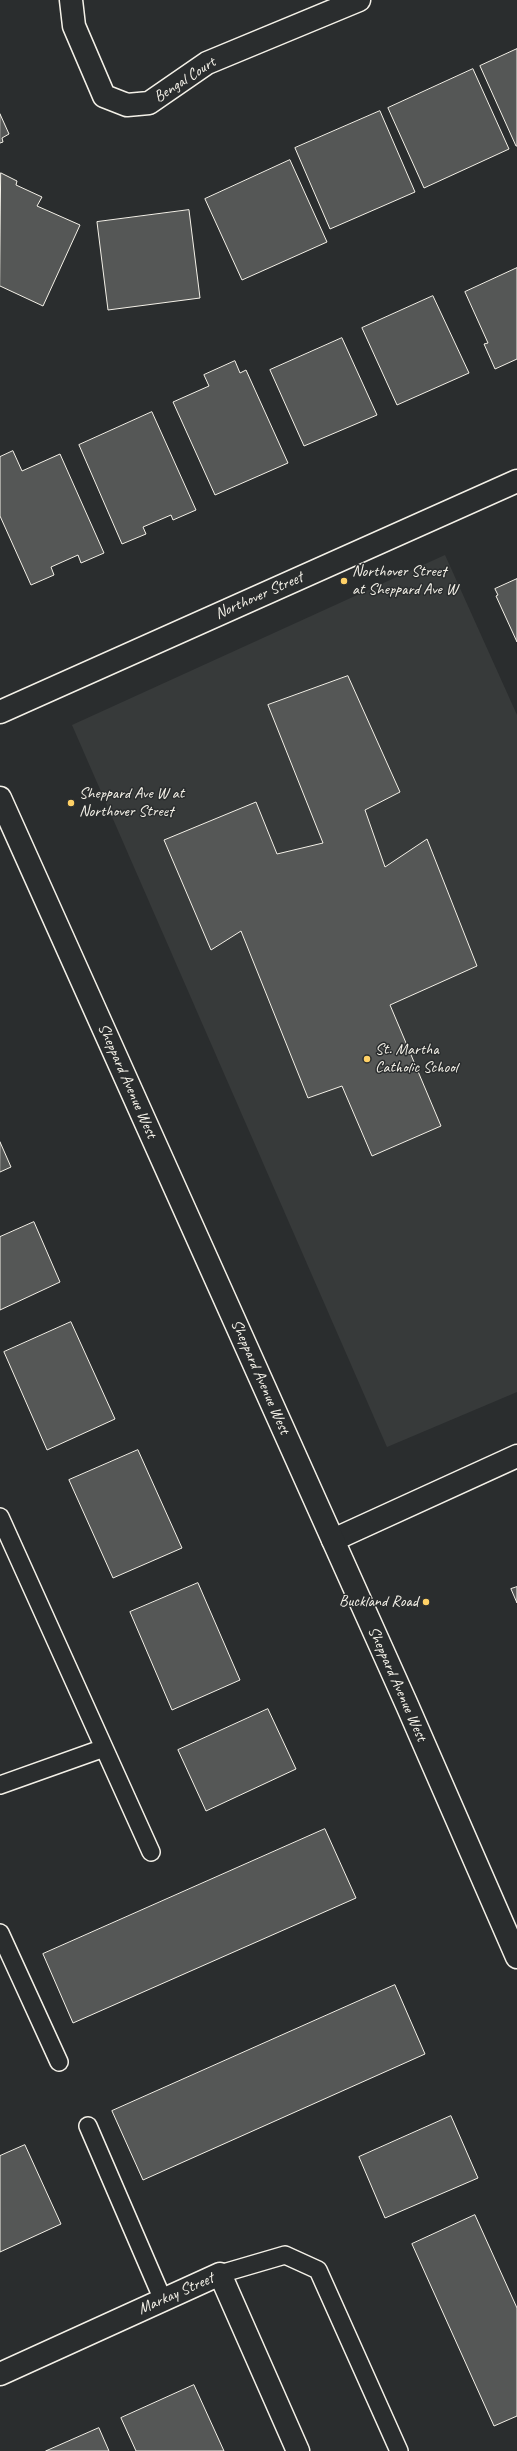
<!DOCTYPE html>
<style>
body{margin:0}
canvas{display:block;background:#2a2d2e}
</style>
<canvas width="517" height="2451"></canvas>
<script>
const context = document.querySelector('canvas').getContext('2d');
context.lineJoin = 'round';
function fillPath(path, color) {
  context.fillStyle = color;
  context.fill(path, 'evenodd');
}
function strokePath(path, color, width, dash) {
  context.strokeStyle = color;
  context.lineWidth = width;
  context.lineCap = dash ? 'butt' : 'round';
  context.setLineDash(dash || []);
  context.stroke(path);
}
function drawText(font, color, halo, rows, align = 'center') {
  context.font = font + ' Caveat,sans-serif';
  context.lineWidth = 3;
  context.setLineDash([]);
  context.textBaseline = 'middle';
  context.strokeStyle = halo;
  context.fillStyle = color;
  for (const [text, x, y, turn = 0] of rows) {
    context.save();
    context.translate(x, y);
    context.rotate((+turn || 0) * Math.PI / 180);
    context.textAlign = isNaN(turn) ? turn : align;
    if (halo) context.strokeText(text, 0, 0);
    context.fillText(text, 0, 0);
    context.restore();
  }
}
fillPath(new Path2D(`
 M 445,555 L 517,715 L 517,1392 L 387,1447 L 72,725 Z`), '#373a3a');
const building = new Path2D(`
 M 517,49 L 517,146 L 516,146 L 480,66 Z
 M 473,69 L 509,149 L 424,188 L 388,108 Z
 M 380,111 L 415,192 L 330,229 L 295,148 Z
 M 0,114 L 9,134 L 2,138 L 3,142 L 0,143 Z
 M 290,160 L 327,242 L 242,280 L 205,199 Z
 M 1,173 L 17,181 L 16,185 L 42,197 L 37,206 L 80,225 L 43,306 L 0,286 Z
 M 189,210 L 200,298 L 108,310 L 97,222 Z
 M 517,268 L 517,359 L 495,369 L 484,344 L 488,343 L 465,292 Z
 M 433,296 L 469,373 L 397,405 L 362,328 Z
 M 342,338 L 377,415 L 304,446 L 270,370 Z
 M 235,361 L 240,373 L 246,370 L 288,463 L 215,495 L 173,402 L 209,386 L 204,375 Z
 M 152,412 L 196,510 L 173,520 L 171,515 L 143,527 L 146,534 L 122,544 L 79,445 Z
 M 13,451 L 22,471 L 60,454 L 104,553 L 81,563 L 78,555 L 51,567 L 54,575 L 31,585 L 0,516 L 0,457 Z
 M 517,579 L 517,642 L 496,596 L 498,595 L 495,589 Z
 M 348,676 L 400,792 L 365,810 L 385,867 L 427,839 L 477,966 L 390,1005 L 441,1126 L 372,1156 L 342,1086 L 308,1098 L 241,931 L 211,950 L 164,840 L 256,802 L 277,854 L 323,843 L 268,705 Z
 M 0,1142 L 11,1167 L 0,1172 Z
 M 34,1222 L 60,1282 L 0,1310 L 0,1237 Z
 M 71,1322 L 115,1419 L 47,1450 L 4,1352 Z
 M 138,1450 L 182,1548 L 113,1578 L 69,1480 Z
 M 198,1583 L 240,1680 L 172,1710 L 130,1612 Z
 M 517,1587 L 517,1603 L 511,1589 Z
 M 268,1709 L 296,1769 L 206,1811 L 178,1750 Z
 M 325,1829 L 356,1898 L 73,2023 L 43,1954 Z
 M 395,1985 L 425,2054 L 143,2180 L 112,2111 Z
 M 451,2116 L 478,2178 L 385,2218 L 359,2157 Z
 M 25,2145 L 61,2224 L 0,2252 L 0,2156 Z
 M 475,2215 L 517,2308 L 517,2416 L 494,2426 L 412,2244 Z
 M 194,2385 L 224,2451 L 136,2451 L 121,2418 Z
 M 99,2428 L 109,2451 L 46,2451 Z`);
fillPath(building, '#555756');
strokePath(building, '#f4f1e8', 1);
const lane = new Path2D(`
 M 0,1517 L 151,1852
 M 0,1785 L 104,1748
 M 0,1933 L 59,2062
 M 88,2126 L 163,2300
 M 220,2274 L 285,2255 L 318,2270 L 399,2451`);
const street = new Path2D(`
 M 71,0 L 74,26 L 104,96 L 127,105 L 149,103 L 207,63 L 359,0
 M 333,1540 L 517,1456
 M 0,2374 L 220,2274 L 298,2451`);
const secondary = new Path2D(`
 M 0,712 L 517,481
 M 0,798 L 407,1705 L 517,1957`);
strokePath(lane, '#f4f1e8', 20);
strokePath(street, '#f4f1e8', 25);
strokePath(secondary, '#f4f1e8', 25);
strokePath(lane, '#2a2d2e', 17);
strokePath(street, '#2a2d2e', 22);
strokePath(secondary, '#2a2d2e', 22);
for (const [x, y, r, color] of [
 [344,581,4,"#ffd166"],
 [71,803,4,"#ffd166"],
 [367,1059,4,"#ffd166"],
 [426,1602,4,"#ffd166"]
]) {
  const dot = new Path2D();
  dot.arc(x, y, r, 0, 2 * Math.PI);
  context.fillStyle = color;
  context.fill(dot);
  strokePath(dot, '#2a2d2e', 1.5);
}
drawText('16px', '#f4f1e8', '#2a2d2e', [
 ["Bengal Court",185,80,-33],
 ["Northover Street",259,596,-24],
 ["Sheppard Avenue West",127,1081,66],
 ["Sheppard Avenue West",260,1377,66],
 ["Sheppard Avenue West",397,1684,66],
 ["Markay Street",176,2294,-24]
]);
drawText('16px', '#f4f1e8', '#2a2d2e', [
 ["Northover Street",352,572],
 ["at Sheppard Ave W",352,590],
 ["Sheppard Ave W at",79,794],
 ["Northover Street",79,812],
 ["St. Martha",375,1050],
 ["Catholic School",375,1068],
 ["Buckland Road",418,1602,"right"]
], 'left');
</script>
